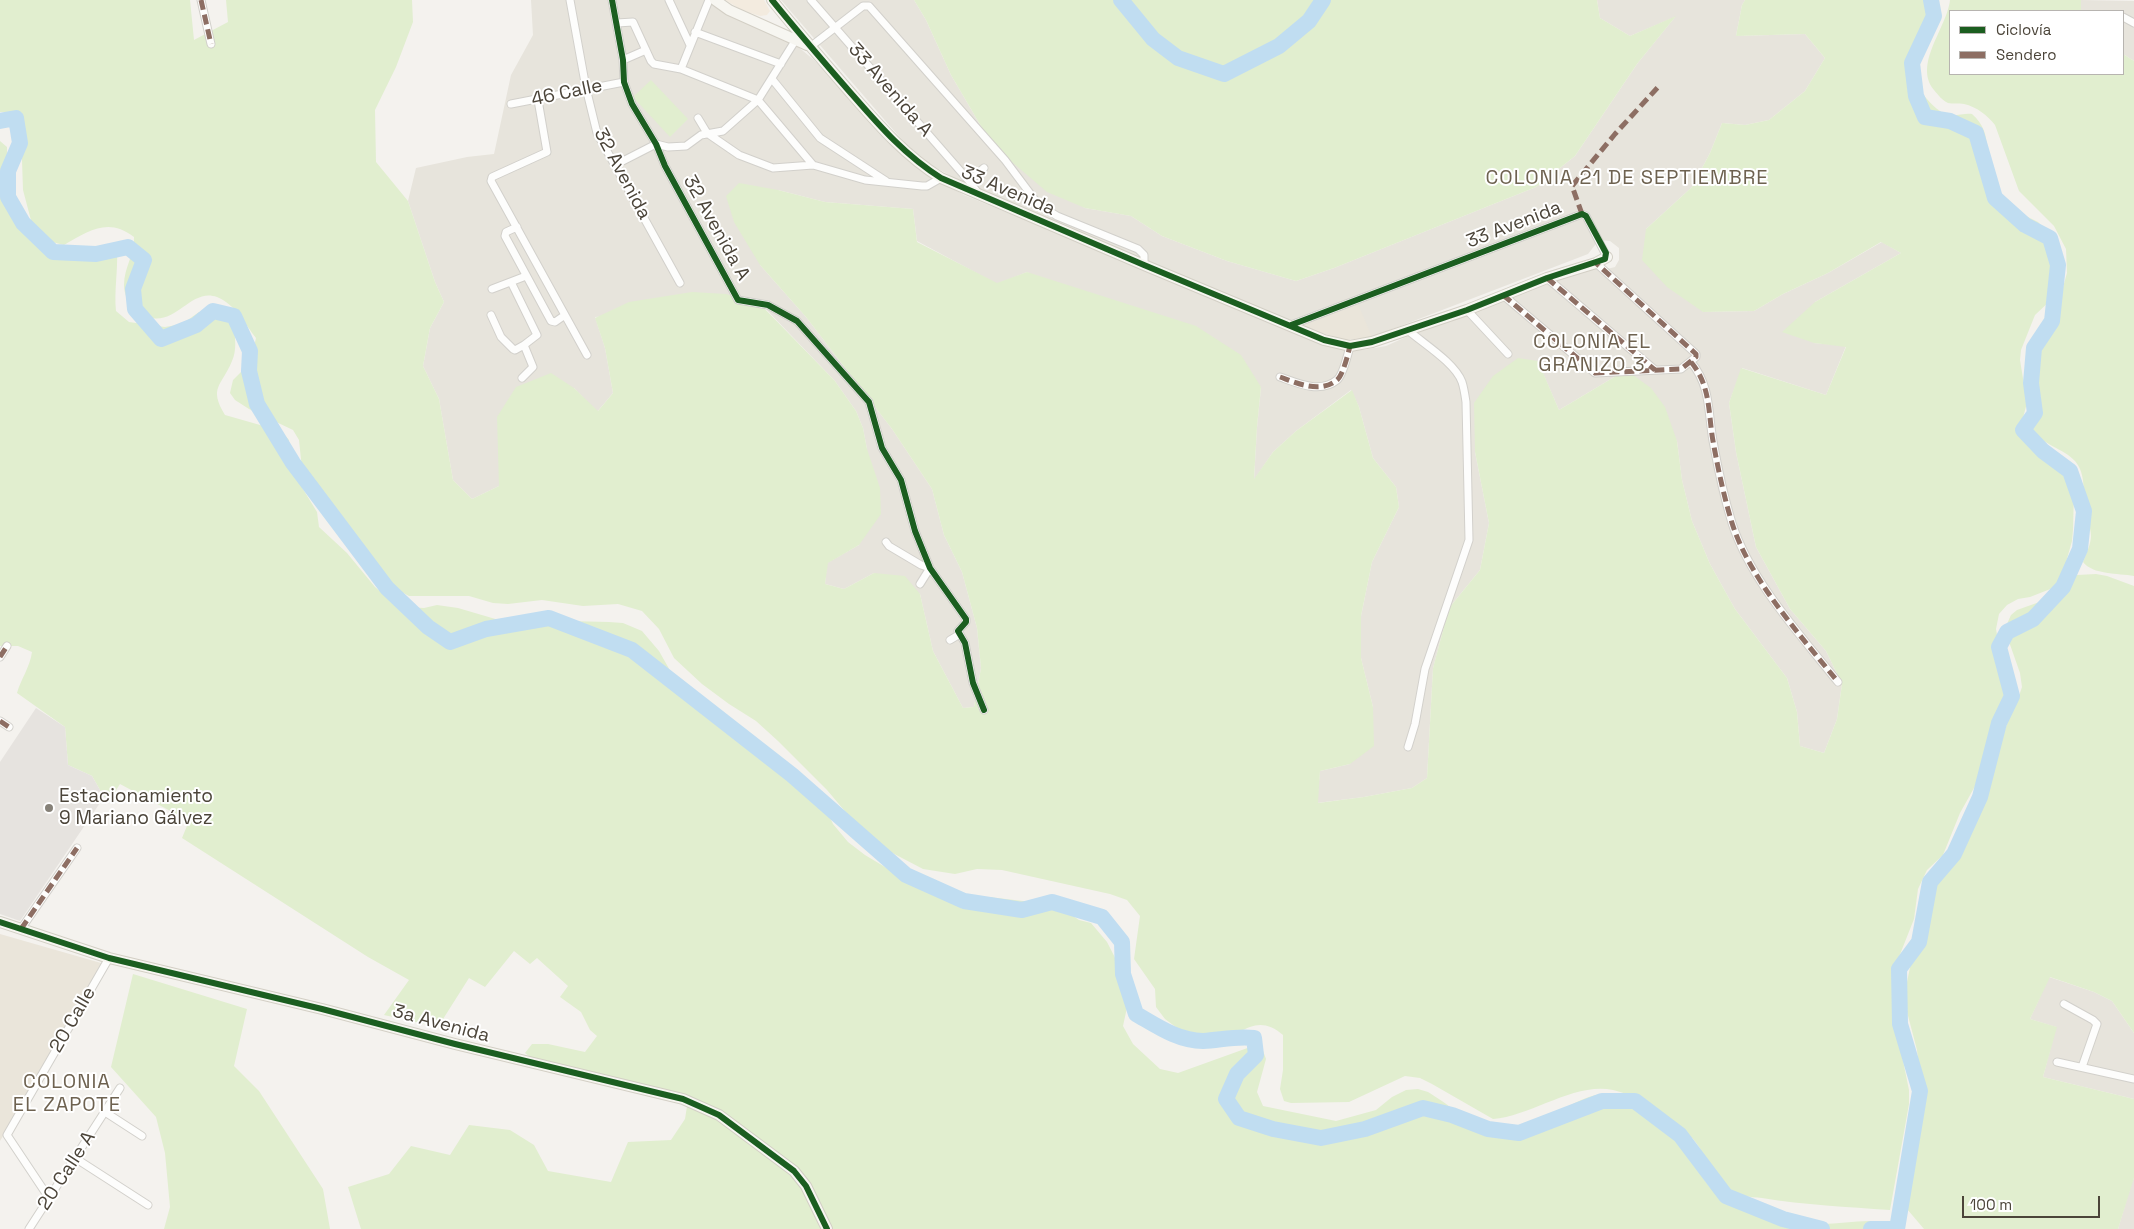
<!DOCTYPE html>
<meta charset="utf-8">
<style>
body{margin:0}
#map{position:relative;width:2134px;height:1229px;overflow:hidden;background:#f4f2ee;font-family:"Space Grotesk",sans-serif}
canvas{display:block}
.legend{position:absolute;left:1949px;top:10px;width:175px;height:65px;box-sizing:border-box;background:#fff;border:1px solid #b7b4b0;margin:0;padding:6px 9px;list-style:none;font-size:15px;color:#4b4439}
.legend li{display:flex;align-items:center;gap:10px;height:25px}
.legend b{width:25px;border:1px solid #b7b4b0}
.scale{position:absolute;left:1962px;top:1196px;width:138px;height:22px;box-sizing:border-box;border:2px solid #4b4439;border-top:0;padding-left:6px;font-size:15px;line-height:18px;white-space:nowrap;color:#4b4439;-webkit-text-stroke:4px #fff;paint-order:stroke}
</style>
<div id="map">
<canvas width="2134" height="1229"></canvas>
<ul class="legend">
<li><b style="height:6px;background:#1b5e20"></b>Ciclovía</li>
<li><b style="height:6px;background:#8d6e63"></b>Sendero</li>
</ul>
<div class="scale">100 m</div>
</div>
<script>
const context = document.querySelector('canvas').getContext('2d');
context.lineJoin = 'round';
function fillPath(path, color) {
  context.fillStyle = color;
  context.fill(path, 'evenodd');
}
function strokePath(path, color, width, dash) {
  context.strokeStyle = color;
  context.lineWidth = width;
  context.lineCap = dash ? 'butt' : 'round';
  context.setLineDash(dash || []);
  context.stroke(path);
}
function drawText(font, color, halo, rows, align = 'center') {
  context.font = font + ' "Space Grotesk",sans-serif';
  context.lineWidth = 4;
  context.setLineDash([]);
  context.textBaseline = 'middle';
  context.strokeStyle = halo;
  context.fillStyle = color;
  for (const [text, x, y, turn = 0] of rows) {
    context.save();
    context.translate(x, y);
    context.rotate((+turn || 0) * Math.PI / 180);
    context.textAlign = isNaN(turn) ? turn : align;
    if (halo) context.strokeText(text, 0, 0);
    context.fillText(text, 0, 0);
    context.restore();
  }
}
fillPath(new Path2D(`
 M 531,0 L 707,0 L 712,5 L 791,41 L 814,60 L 927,174 L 964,195 L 1336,347 L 1363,350 L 1386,346 L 1415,333 L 1596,266 L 1607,269 L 1615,267 L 1619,260 L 1619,248 L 1610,241 L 1599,240 L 1588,254 L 1372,337 L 1298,326 L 956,179 L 933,166 L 912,151 L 889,125 L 781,0 L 914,0 L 926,20 L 951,75 L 992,145 L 1085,208 L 1131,216 L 1162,236 L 1227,261 L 1296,281 L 1334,268 L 1536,187 L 1575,156 L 1637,64 L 1675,17 L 1630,36 L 1600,18 L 1597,0 L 1745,0 L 1742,5 L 1736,36 L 1805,34 L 1825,58 L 1805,91 L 1769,120 L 1745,125 L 1722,123 L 1710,153 L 1692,187 L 1646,229 L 1703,312 L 1754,311 L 1783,294 L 1828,273 L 1882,242 L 1901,253 L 1815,302 L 1814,343 L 1846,346 L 1826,395 L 1742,368 L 1729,403 L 1736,452 L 1756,547 L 1790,609 L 1826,651 L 1842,684 L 1837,719 L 1824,753 L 1800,746 L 1797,712 L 1787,678 L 1735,609 L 1710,564 L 1692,521 L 1682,480 L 1677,441 L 1626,370 L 1559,410 L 1538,362 L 1475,452 L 1489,523 L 1480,570 L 1449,608 L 1433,668 L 1427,778 L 1412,788 L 1364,797 L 1317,803 L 1320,771 L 1350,764 L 1373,707 L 1361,658 L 1361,616 L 1372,562 L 1399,507 L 1396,487 L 1373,458 L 1359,407 L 1351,390 L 1296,431 L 1273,452 L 1254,480 L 1257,427 L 1261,387 L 1027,272 L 997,284 L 917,241 L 913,209 L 825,202 L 778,190 L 760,265 L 806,317 L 892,429 L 932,489 L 944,535 L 962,572 L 977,628 L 981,668 L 974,707 L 963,708 L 933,651 L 920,594 L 874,573 L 844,589 L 825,584 L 827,563 L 859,545 L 867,449 L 863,428 L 856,411 L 835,381 L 761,304 L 595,317 L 605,348 L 613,393 L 597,412 L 574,388 L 499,460 L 499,486 L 472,499 L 453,480 L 439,399 L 423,366 L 430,328 L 444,302 L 435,282 L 408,201 L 416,168 L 467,157 L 494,154 L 511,75 L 533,35 Z
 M 2081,0 L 2134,1 L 2134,61 L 2123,54 L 2123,11 L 2081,11 Z
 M 2049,977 L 2094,992 L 2112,1001 L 2134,1033 L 2134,1099 L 2043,1077 L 2056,1027 L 2030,1019 Z
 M 2134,1178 L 2134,1229 L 2118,1229 L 2131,1185 Z`), '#e7e4dc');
fillPath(new Path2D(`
 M 725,0 L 764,0 L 770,11 L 767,15 L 760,16 L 744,11 Z`), '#f3ebdf');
fillPath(new Path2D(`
 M 1358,304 L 1372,337 L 1346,340 L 1298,326 Z
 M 0,934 L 108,965 L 0,1141 Z`), '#eae5da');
fillPath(new Path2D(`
 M 0,0 L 190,0 L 194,40 L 228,22 L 226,0 L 412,0 L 413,22 L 396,67 L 375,110 L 376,162 L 408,201 L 435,282 L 444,302 L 430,328 L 423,366 L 439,399 L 453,480 L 472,499 L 499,486 L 497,417 L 516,387 L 551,373 L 574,388 L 598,411 L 613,393 L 605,348 L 595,318 L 629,302 L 692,292 L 726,294 L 761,305 L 835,381 L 856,411 L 863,428 L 867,449 L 880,488 L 881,514 L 859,545 L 828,563 L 825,584 L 844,589 L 874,573 L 905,576 L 920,594 L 933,651 L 963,708 L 974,707 L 981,668 L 977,628 L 962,572 L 944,535 L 932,489 L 892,429 L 806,317 L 760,265 L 734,222 L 726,196 L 739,183 L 778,190 L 825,202 L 913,209 L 917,242 L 997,283 L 1027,272 L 1196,326 L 1241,355 L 1261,387 L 1257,427 L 1254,479 L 1273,452 L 1296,431 L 1352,390 L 1359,407 L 1373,458 L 1396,487 L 1399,507 L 1372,562 L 1361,616 L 1361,658 L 1373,707 L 1374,746 L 1350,764 L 1320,771 L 1318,803 L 1364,797 L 1412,788 L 1427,778 L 1433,668 L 1449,608 L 1480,570 L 1489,523 L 1475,452 L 1474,403 L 1493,376 L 1518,358 L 1538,361 L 1559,410 L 1626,370 L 1651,388 L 1665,407 L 1677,441 L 1682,480 L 1692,521 L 1710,564 L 1735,609 L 1787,678 L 1797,712 L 1800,746 L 1824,753 L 1837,719 L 1842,684 L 1826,651 L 1790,609 L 1756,547 L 1736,452 L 1729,403 L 1741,368 L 1826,395 L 1846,347 L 1814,343 L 1782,332 L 1815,302 L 1901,253 L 1881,242 L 1828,273 L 1783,294 L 1754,311 L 1703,312 L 1667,287 L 1642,260 L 1646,229 L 1692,187 L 1710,153 L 1722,123 L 1745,125 L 1769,120 L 1805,91 L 1825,58 L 1805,34 L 1736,36 L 1742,5 L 1745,0 L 1934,0 C 1931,16 1920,27 1914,42 C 1911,49 1908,61 1910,69 C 1913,83 1933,112 1949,115 C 1957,116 1965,113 1972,114 C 1995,134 1984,158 1987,185 L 1999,200 L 2010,208 L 2038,222 L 2044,228 L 2056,246 L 2059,273 L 2056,290 L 2051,300 L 2035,315 L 2021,350 L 2020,360 L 2027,403 L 2021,425 L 2022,430 L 2027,436 L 2060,461 L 2066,468 L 2074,490 L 2073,530 L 2072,541 L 2061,580 L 2053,588 L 2030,597 L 2018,599 L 2007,605 L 1999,614 L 1996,629 L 1999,646 L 2011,670 L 2008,696 L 1994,732 L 1979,779 L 1960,813 L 1943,855 L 1927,870 L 1918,889 L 1914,919 L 1897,962 L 1892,986 L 1892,1007 L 1909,1090 L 1909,1104 L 1890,1210 C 1847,1207 1805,1205 1762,1198 C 1751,1197 1734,1196 1725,1190 C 1709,1177 1706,1153 1693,1139 C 1677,1121 1637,1095 1613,1090 C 1574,1082 1532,1116 1493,1119 L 1432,1084 L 1420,1078 L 1405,1076 L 1349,1102 L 1291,1103 L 1284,1101 L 1280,1089 L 1283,1070 L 1283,1035 C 1256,1012 1242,1035 1216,1043 C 1211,1045 1205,1045 1200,1045 L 1165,1019 L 1156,1007 L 1155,989 L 1134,959 L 1140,916 L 1127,900 L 1110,894 L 1002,870 L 977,869 L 955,874 L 923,869 L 881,847 L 860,829 L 827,790 L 778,741 L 756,721 L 729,704 L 702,684 L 674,658 L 659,629 L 642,611 L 618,604 L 583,606 L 542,600 L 508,604 L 493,603 L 469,596 L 409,596 L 394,588 L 380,578 L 326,514 L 302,469 L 299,440 L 293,430 L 249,409 L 235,400 L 230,393 L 233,380 L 243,370 L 252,356 L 256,338 C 245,324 235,304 217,297 C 188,286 172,337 137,311 C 129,306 124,295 124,285 C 124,267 135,254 134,237 C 108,217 89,231 64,245 L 48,241 L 32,224 L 23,190 L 21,131 L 16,120 L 6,112 L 0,112 Z
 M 914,0 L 1597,0 L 1600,18 L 1630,36 L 1676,16 L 1637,64 L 1575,156 L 1536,187 L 1334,268 L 1296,281 L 1227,261 L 1162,236 L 1131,216 L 1085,208 L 1047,192 L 992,145 L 951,75 L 926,20 Z
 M 1950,0 L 2081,0 L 2081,11 L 1950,11 L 1950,74 L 2123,74 L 2123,54 L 2134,61 L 2134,576 C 2118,573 2093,575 2083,562 C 2086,554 2091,544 2091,536 C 2091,527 2086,518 2085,510 C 2082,493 2087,475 2075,461 C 2063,448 2042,445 2032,429 L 2039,411 L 2041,399 L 2030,356 L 2030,347 L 2038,331 L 2059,301 L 2067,273 L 2066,249 L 2054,226 L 2019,191 L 1995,125 C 1987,115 1977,107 1964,104 C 1959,103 1953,104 1948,103 C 1943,101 1938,95 1934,90 C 1913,64 1947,28 1950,0 Z
 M 651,80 L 688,119 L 670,137 L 633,97 Z
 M 0,141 L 7,147 L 7,179 L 17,217 L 41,244 L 66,253 L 106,248 L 117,251 C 118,271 114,291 116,311 L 129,322 L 165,327 L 182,324 L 199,312 L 218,311 L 234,326 C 235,338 237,350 232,361 C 222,386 208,387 225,415 L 281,431 L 289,440 L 288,457 L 295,476 L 317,512 L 319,527 L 347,553 L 375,587 L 387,597 L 408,607 L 424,608 L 437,605 L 458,608 L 509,623 L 526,620 L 609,622 L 623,623 L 642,631 L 659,651 L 672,674 L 720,724 L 744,745 L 801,786 L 827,811 L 833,824 L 848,842 L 865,855 L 925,891 L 955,899 L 989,897 L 1057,905 L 1079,920 L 1091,923 L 1107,942 L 1131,989 L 1123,1026 L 1133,1044 L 1160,1069 L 1178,1073 L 1253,1046 L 1262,1048 L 1266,1059 L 1257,1092 L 1263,1106 L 1336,1121 L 1376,1110 L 1392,1097 L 1406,1090 L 1418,1089 L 1428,1092 C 1445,1102 1467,1121 1486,1127 C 1532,1141 1582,1086 1611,1095 C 1625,1099 1668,1126 1677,1137 C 1694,1160 1704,1190 1731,1204 C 1755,1217 1795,1224 1822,1224 C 1842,1224 1864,1219 1883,1222 C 1887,1223 1892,1227 1896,1229 L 361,1229 L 348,1187 L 389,1174 L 411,1146 L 450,1155 L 469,1125 L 510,1130 L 534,1145 L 548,1171 L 611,1182 L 628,1142 L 671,1140 L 685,1119 L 688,1100 L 535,1061 L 525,1053 L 532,1044 L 548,1044 L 585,1052 L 597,1036 L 590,1030 L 581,1012 L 560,997 L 568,986 L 537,958 L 530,964 L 514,951 L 485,987 L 469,978 L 438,1027 L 384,1015 L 409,980 L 368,957 L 182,838 L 189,821 L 120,784 L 111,798 L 104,797 L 92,776 L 68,765 L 65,727 L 17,693 C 21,679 30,667 32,652 L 18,646 L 0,646 Z
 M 2096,574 L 2107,576 L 2134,586 L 2134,1033 L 2112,1001 L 2094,992 L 2050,977 L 2030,1019 L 2057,1027 L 2043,1077 L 2134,1099 L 2134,1178 L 2118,1229 L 1924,1229 L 1907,1209 L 1912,1168 L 1923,1113 L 1917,1050 L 1906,1008 L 1905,992 L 1922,908 L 1926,896 L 1930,888 L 1939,881 L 1966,833 L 1993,764 L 2009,718 L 2019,696 L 2022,687 L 2020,673 L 2007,636 L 2007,624 L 2011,615 L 2017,610 L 2045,600 L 2077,575 Z
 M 133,974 L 247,1009 L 234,1066 L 259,1091 L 323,1189 L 330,1229 L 164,1229 L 170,1207 L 165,1153 L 156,1117 L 111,1067 Z`), '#e1eecf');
fillPath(new Path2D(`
 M 36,708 L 65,727 L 68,765 L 92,776 L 104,797 L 20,921 L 0,914 L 0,762 Z`), '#e6e3df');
strokePath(new Path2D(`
 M 1121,0 L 1153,39 L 1178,58 L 1224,74 L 1279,46 L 1309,21 L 1323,0
 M 0,121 L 16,118 L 20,143 L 8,171 L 8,197 L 23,223 L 53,252 L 96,254 L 128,247 L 144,260 L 133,289 L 135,309 L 161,339 L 196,325 L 213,311 L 234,316 L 250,351 L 249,371 L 257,404 L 293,463 L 387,588 L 428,627 L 450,642 L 486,629 L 549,618 L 632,650 L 792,775 L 906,875 L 964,901 L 1022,910 L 1052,902 L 1102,917 L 1122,942 L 1123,974 L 1136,1014 C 1157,1026 1178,1041 1203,1041 C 1221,1040 1235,1036 1254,1038 L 1256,1055 L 1237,1074 L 1226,1099 L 1239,1118 L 1273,1129 L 1321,1138 L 1365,1129 L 1423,1108 L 1452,1115 L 1488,1129 L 1519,1133 L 1602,1101 L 1635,1101 L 1680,1135 L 1726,1196 L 1783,1219 L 1822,1229
 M 1871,1229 L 1897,1229
 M 1897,1229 L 1920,1091 L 1900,1024 L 1899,969 L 1919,942 L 1930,882 L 1954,854 L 1980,797 L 1999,723 L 2012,696 L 1999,647 L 2007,632 L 2033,619 L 2063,587 L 2080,549 L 2084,511 L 2070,471 L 2043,451 L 2023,430 L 2035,413 L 2031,383 L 2034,348 L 2052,321 L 2058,265 L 2050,238 L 2025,225 L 1995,198 L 1976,133 L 1950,121 L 1925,117 L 1916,96 L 1912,63 L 1934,16 L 1931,0`), '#c0ddf1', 16);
const street = new Path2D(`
 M 201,0 L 211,44
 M 570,0 L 586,88 L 597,133 L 680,283
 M 612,0 L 623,60 L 624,82 L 632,104 L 656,144 L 665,166 L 738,300 L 768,305 L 797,321 L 869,402 L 882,448 L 901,480 L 915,531 L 930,568 L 966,619 L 966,622 L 958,631 L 965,643 L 973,683 L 984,710
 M 669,0 L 690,45
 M 811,0 L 969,181
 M 2123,17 L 2134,23
 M 617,23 L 633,22 L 651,61 L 654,64 L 681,69 L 758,100 L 813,165
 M 695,32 L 781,64
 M 810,47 L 863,6 L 869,6 L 1005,160 L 1038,204 L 1057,216 L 1138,249 L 1144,255 L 1144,265
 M 623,60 L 646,50
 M 681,69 L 709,0
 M 772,79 L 820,138 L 886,181
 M 538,100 L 547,152 L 492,177 L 491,181 L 587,355
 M 511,104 L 624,82
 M 698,118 L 707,133 L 739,155 L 773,168 L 813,165 L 865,180 L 922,186 L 927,186 L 941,178
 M 615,165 L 656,144 L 668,147 L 686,146 L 701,135 L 723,131 L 758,100 L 795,41
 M 978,193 L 969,181 L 984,168
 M 517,227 L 506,232 L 505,236 L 551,321 L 555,322 L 565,315
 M 1547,278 L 1655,370
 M 511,282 L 537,335 L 524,345 L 533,367 L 522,378
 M 492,289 L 526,276
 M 1503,295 L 1595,373 L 1681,369 L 1696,357 L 1696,354 L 1596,263
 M 1467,310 L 1508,354
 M 491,315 L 501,337 L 513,349 L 515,350 L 524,345
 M 1291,325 L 1582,214 L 1586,216 L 1607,257
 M 1691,362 C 1711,386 1708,413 1713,441 C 1718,469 1724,497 1732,523 C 1750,580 1801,636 1838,682
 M 1280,377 C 1297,383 1320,394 1337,380 C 1343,375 1348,354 1350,346
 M 886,542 L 889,546 L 921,565 L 930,568 L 920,584
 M 950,640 L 960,634
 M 0,657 L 7,646
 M 0,721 L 9,727
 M 1408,747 L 1415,724 L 1425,669 L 1469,540 L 1466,402 C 1465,395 1464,388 1462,382 C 1455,363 1424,344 1409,331
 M 21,929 L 77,848
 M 2064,1004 L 2093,1020 L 2097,1024 L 2082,1067
 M 2057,1062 L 2134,1079
 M 105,1112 L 142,1136
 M 75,1158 L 148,1205
 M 49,1198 L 7,1135 L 109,958
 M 29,1229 L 120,1088`);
const secondary = new Path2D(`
 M 715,0 L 729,10 L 807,45
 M 772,0 C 797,31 823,61 849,91 C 877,123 904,155 941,178 L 1144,265 L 1324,340 L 1350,346 L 1372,342 L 1467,310 L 1547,278 L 1596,263 L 1607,257
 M 0,922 L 109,958 L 322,1009 L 455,1044 L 683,1099 L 719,1115 L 794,1171 L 806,1186 L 827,1229`);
strokePath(street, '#d2d0cb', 9);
strokePath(secondary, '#d3cfc5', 12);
strokePath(street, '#fdfdfc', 7);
strokePath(secondary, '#f7f6f1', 10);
strokePath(new Path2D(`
 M 201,0 L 211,44
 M 1582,214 L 1572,186 L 1615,134 L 1659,86
 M 1547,278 L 1655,370
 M 1503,295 L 1595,373 L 1681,369 L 1696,357 L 1696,354 L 1596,263
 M 1691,362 C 1711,386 1708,413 1713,441 C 1718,469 1724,497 1732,523 C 1750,580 1801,636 1838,682
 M 1280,377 C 1297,383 1320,394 1337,380 C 1343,375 1348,354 1350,346
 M 0,657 L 7,646
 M 0,721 L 9,727
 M 21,929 L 77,848`), '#8d6e63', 5, [10, 5]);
strokePath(new Path2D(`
 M 612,0 L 623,60 L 624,82 L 632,104 L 656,144 L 665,166 L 738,300 L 768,305 L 797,321 L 869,402 L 882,448 L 901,480 L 915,531 L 930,568 L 966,619 L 966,622 L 958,631 L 965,643 L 973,683 L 984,710
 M 772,0 C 797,31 823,61 849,91 C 877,123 904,155 941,178 L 1144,265 L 1324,340 L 1350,346 L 1372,342 L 1467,310 L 1547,278 L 1605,259 L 1606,253 L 1586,216 L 1582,214 L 1291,325
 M 0,922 L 109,958 L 322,1009 L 455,1044 L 683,1099 L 719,1115 L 794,1171 L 806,1186 L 827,1229`), '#1b5e20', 6);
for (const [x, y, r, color] of [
 [49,808,5,"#868178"]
]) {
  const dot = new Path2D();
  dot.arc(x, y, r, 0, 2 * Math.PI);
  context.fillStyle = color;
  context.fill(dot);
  strokePath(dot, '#fff', 2);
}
drawText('19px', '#4b4439', '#fff', [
 ["33 Avenida A",890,90,49],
 ["46 Calle",567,93,-12],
 ["32 Avenida",622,174,62],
 ["33 Avenida",1008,191,23],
 ["33 Avenida",1514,225,-21],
 ["32 Avenida A",716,228,61],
 ["20 Calle",73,1020,-60],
 ["3a Avenida",441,1024,15],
 ["20 Calle A",67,1171,-57]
]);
drawText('19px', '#4b4439', '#fff', [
 ["Estacionamiento",59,797],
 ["9 Mariano Gálvez",59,819]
], 'left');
context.letterSpacing = '1px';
drawText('20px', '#6e6250', '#fff', [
 ["COLONIA 21 DE SEPTIEMBRE",1627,179],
 ["COLONIA EL",1592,343],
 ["GRANIZO 3",1592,366],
 ["COLONIA",67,1083],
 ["EL ZAPOTE",67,1106]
]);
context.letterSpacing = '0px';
</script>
